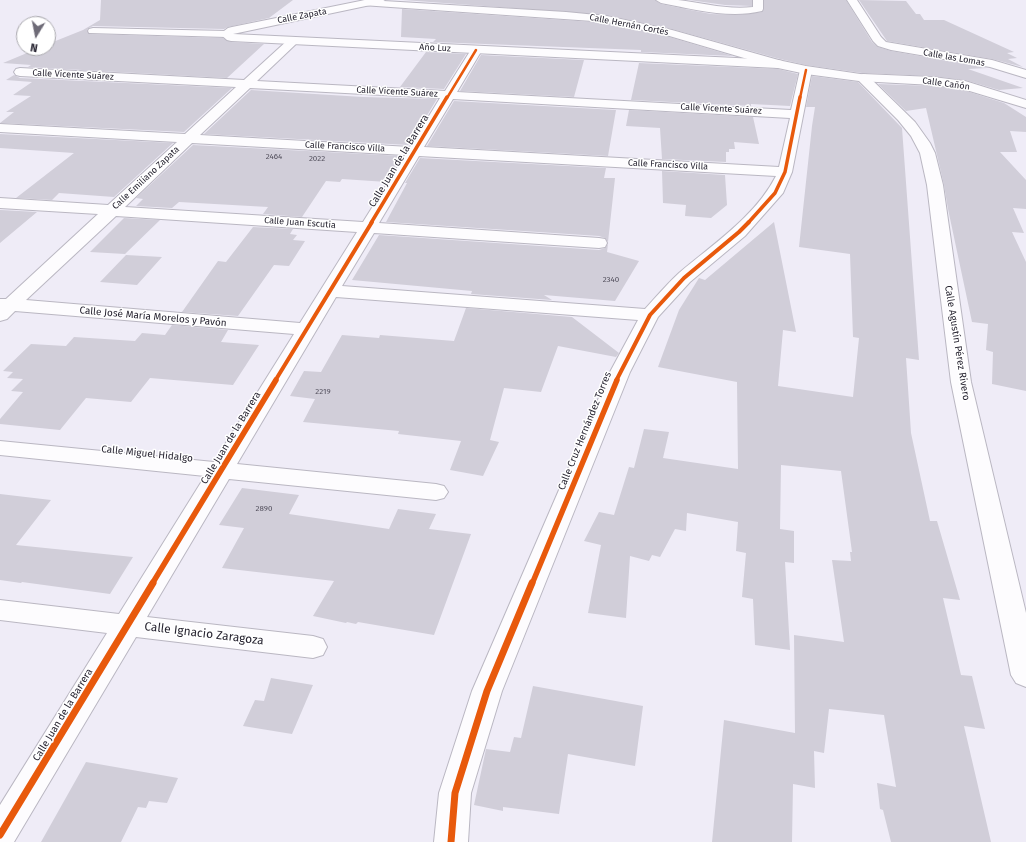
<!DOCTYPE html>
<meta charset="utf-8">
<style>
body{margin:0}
#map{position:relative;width:1026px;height:842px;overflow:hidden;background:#efecf7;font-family:"Fira Sans",sans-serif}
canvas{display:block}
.north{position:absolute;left:16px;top:16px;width:40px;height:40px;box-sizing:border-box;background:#fff;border:1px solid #a9a8ad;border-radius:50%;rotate:190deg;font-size:11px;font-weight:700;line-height:16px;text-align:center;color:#282532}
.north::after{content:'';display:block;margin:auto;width:14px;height:18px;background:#6e6b77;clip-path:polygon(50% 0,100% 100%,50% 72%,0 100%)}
</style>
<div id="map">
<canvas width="1026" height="842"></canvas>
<div class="north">N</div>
</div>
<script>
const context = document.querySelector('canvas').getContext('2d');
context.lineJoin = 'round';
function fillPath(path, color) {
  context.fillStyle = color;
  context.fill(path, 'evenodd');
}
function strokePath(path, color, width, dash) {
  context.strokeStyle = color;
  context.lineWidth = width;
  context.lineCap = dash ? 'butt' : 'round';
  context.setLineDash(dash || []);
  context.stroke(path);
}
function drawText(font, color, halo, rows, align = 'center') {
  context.font = font + ' "Fira Sans",sans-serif';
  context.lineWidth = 3;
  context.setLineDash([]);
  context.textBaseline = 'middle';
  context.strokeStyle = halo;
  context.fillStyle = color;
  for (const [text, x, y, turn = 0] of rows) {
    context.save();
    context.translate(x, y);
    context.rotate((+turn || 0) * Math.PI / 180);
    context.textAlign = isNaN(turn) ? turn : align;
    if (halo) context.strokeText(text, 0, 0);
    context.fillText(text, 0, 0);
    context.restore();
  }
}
fillPath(new Path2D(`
 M 101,0 L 293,0 L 269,18 L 228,27 L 224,29 L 93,26 L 89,28 L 87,30 L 89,34 L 223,38 L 231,42 L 264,44 L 227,78 L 28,67 L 31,65 L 3,63 L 39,48 L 48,48 L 48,44 L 83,30 L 100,20 Z
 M 403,0 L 655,0 L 661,4 L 685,9 L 711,14 L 737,15 L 762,12 L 764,9 L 764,0 L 846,0 L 872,42 L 878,47 L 891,51 L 987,68 L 968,69 L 1023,88 L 999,90 L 965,80 L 933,76 L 862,73 L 806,65 L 780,59 L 672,29 L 607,15 Z
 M 689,0 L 752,0 L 752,6 L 725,5 Z
 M 859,0 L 906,1 L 916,14 L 920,14 L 924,20 L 944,20 L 1014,52 L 1007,53 L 1017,58 L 1008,59 L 1023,67 L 992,59 L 887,41 Z
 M 402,9 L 607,23 L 666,36 L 733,56 L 641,52 L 641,50 L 433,42 L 436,39 L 401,37 Z
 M 426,52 L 466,54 L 444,89 L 400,87 Z
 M 481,55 L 584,60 L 574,97 L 460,91 Z
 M 639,63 L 778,69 L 798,74 L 790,106 L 751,104 L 751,106 L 631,100 Z
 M 14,75 L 20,78 L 232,88 L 184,132 L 0,123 L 14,112 L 6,112 L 31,96 L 13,95 L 32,82 L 6,80 Z
 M 812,76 L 858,82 L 902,128 L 919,360 L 906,358 L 911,433 L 930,521 L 937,521 L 960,600 L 943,598 L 961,675 L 972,676 L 985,729 L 964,726 L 991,842 L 891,842 L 883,810 L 880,809 L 877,783 L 896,787 L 884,715 L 829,709 L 824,753 L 814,751 L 815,788 L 793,784 L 792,842 L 712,842 L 724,720 L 795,733 L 794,635 L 844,642 L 832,560 L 851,561 L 850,552 L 852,552 L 841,471 L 781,465 L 780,529 L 794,531 L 794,563 L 785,562 L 790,650 L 755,645 L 753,599 L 742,597 L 746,553 L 736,551 L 738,522 L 687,513 L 686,531 L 675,529 L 660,557 L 652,555 L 649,561 L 630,556 L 626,618 L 588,613 L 601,545 L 584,541 L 599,512 L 614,515 L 629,467 L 634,468 L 644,429 L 669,432 L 663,458 L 738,469 L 737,382 L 658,367 L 679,310 L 699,278 L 705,280 L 774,222 L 796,332 L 783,330 L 778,386 L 853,397 L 859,338 L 853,337 L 850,254 L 799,247 L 812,126 L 815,107 L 806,107 Z
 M 878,84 L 933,86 L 963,90 L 1004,103 L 1026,117 L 1026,132 L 1010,131 L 1017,152 L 1000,152 L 1026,180 L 1026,209 L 1013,208 L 1024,233 L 1012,232 L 1026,262 L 1026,391 L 992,384 L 993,352 L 986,350 L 988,324 L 972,322 L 948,209 L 944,185 L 926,108 L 906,111 Z
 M 251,90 L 363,97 L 437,99 L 409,145 L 204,134 Z
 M 454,101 L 616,110 L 608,156 L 427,146 Z
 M 629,110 L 753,117 L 759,144 L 734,142 L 735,149 L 729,149 L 729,152 L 726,152 L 726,162 L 662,159 L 660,128 L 626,126 Z
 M 0,134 L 173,143 L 114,197 L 59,193 L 52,200 L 16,198 L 74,153 L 0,148 Z
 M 193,145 L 402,156 L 387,182 L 342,179 L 340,182 L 326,181 L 302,217 L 263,214 L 268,207 L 179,202 L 172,208 L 136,206 L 143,199 L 136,198 Z
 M 420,158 L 606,168 L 604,178 L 615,178 L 608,242 L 605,238 L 599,236 L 386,222 L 407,183 L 405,183 Z
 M 662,171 L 725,175 L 727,205 L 711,218 L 685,216 L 686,205 L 663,203 Z
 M 0,210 L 1,210 L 37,212 L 0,243 Z
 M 124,218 L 160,220 L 125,254 L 90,252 Z
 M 253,227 L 293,229 L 290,234 L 297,235 L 293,240 L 305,241 L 289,266 L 274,265 L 238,316 L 182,312 L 218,261 L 226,262 Z
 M 379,235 L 599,250 L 605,248 L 608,244 L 607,252 L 639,261 L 615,301 L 544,295 L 552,300 L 471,294 L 472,291 L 352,280 Z
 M 126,255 L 162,257 L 137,285 L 100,282 Z
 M 466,308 L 572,317 L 619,353 L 616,357 L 558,346 L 541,392 L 504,388 L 490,440 L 499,442 L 483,476 L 450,470 L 461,441 L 398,434 L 399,431 L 303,422 L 315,399 L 290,396 L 304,371 L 321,372 L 342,335 L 379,338 L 380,335 L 454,341 Z
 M 172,325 L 228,330 L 221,342 L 259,345 L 233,385 L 150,378 L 131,402 L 86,398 L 60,430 L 0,424 L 0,419 L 23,392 L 11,391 L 23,379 L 7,378 L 13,372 L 3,371 L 31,344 L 66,346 L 74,337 L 135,341 L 142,333 L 165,335 Z
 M 242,488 L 299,495 L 289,514 L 389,529 L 398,509 L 436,514 L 429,529 L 471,534 L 434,635 L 358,622 L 356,624 L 347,622 L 346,623 L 313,616 L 334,581 L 222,568 L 244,528 L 219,525 Z
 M 0,494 L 51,500 L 16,545 L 133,557 L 110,594 L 22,582 L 21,583 L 0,580 Z
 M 271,678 L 313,685 L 292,734 L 243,726 L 255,700 L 264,701 Z
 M 533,686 L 643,706 L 635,766 L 568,754 L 559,814 L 503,807 L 503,811 L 474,805 L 486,749 L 510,752 L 514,737 L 521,738 Z
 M 86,762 L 98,764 L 178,778 L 167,803 L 149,801 L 146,808 L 138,807 L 121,842 L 41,842 Z`), '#d1ced9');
const minor = new Path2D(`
 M 367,0 L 566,12 L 607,16 L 672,30 L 782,61 L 784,64 L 782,67 L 778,68 L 666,35 L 607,22 L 362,5 L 361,3 L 362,1 Z
 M 656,0 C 663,0 671,0 678,0 C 703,3 727,10 753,7 L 753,0 L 763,0 L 763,9 L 762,11 C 729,19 693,9 661,3 Z
 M 847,0 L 857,0 L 881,37 L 886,42 L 992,60 L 1026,70 L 1026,78 L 990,67 L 891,50 L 878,46 L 873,41 Z
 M 93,28 L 226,31 L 232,34 L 226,37 L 89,33 L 88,31 L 89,29 Z
 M 293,38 L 297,39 L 299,41 L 297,43 L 257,81 L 445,91 L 472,48 L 480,48 L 482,50 L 457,92 L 791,110 L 800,70 L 802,67 L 810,67 L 812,70 L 792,172 L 783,193 L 745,236 L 690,282 L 658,317 L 630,372 L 502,691 L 471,793 L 468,842 L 434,842 L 439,793 L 472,691 L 610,372 L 638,320 L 336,297 L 237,464 L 436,484 L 444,486 L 448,492 L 444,498 L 436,500 L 229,479 L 147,617 L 313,636 L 323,639 L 327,647 L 323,655 L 313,658 L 136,637 L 14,842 L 0,842 L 0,805 L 107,633 L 0,620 L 0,600 L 119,614 L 205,476 L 0,455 L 0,441 L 214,462 L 294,334 L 15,311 L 7,319 L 0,321 L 0,299 L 6,299 L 98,214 L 0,208 L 0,198 L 108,205 L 177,142 L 0,132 L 0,124 L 185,134 L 236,87 L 20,76 L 16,75 L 14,72 L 16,69 L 20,68 L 244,80 L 289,39 ZM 250,88 L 440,98 L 410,147 L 200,135 ZM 453,99 L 790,118 L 779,167 L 424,147 ZM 192,143 L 405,155 L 363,222 L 125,207 ZM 419,156 L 776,176 C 755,217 713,244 679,273 C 667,284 656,297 645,309 L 342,286 L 374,233 L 599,248 L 605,247 L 607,243 L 605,239 L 599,238 L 379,223 ZM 116,216 L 357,232 L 300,323 L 26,300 Z
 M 863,74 L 933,77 L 965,81 L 1026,100 L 1026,108 L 963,89 L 933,85 L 859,81 L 857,78 L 859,75 Z`);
const major = new Path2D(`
 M 365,0 L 385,0 L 380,3 L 233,34 L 778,60 L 806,66 L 867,75 L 915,122 L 930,143 L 935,153 L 943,185 L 971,382 L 1026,613 L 1026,687 L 1016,683 L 1011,675 L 951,382 L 927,185 L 920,153 L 911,136 L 898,120 L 859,81 L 806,74 L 778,68 L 231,41 L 227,40 L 220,34 L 228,28 L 232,27 Z`);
strokePath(minor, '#bab7c2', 2);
strokePath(major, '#bab7c2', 2);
fillPath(minor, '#fdfcfe');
fillPath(major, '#fdfcfe');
strokePath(new Path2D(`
 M 447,98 L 476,50
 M 800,98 L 806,70`), '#e8590c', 2.5);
strokePath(new Path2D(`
 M 371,223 L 447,97
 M 748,223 L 775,193 L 785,172 L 800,97`), '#e8590c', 3.5);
strokePath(new Path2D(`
 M 275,381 L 372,222
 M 616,381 L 650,315 L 684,278 L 739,232 L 749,222`), '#e8590c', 4);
strokePath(new Path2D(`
 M 152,584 L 276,380
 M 532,584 L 617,380`), '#e8590c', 5.5);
strokePath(new Path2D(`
 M 0,835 L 153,583
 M 451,842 L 455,793 L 487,691 L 532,583`), '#e8590c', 7);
drawText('8px', '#524f5c', null, [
 ["2464",274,157],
 ["2022",317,159],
 ["2340",611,280],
 ["2219",323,392],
 ["2890",264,509]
]);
drawText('9px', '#282532', '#fff', [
 ["Calle Zapata",302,16,-11],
 ["Calle Hernán Cortés",629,25,11],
 ["Año Luz",435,48,3],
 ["Calle las Lomas",954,58,10],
 ["Calle Vicente Suárez",73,75,3],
 ["Calle Cañón",946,84,8],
 ["Calle Vicente Suárez",397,92,3],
 ["Calle Vicente Suárez",721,109,3],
 ["Calle Francisco Villa",345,147,3],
 ["Calle Francisco Villa",668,165,3],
 ["Calle Emiliano Zapata",146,178,-43],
 ["Calle Juan Escutia",300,223,4]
]);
drawText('10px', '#282532', '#fff', [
 ["Calle Juan de la Barrera",399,161,-59],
 ["Calle José María Morelos y Pavón",153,317,5],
 ["Calle Agustín Pérez Rivero",957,343,81],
 ["Calle Cruz Hernández Torres",585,431,-68],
 ["Calle Juan de la Barrera",231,438,-59],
 ["Calle Miguel Hidalgo",147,454,6],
 ["Calle Juan de la Barrera",63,715,-59]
]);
drawText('12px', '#282532', '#fff', [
 ["Calle Ignacio Zaragoza",204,634,7]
]);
</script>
